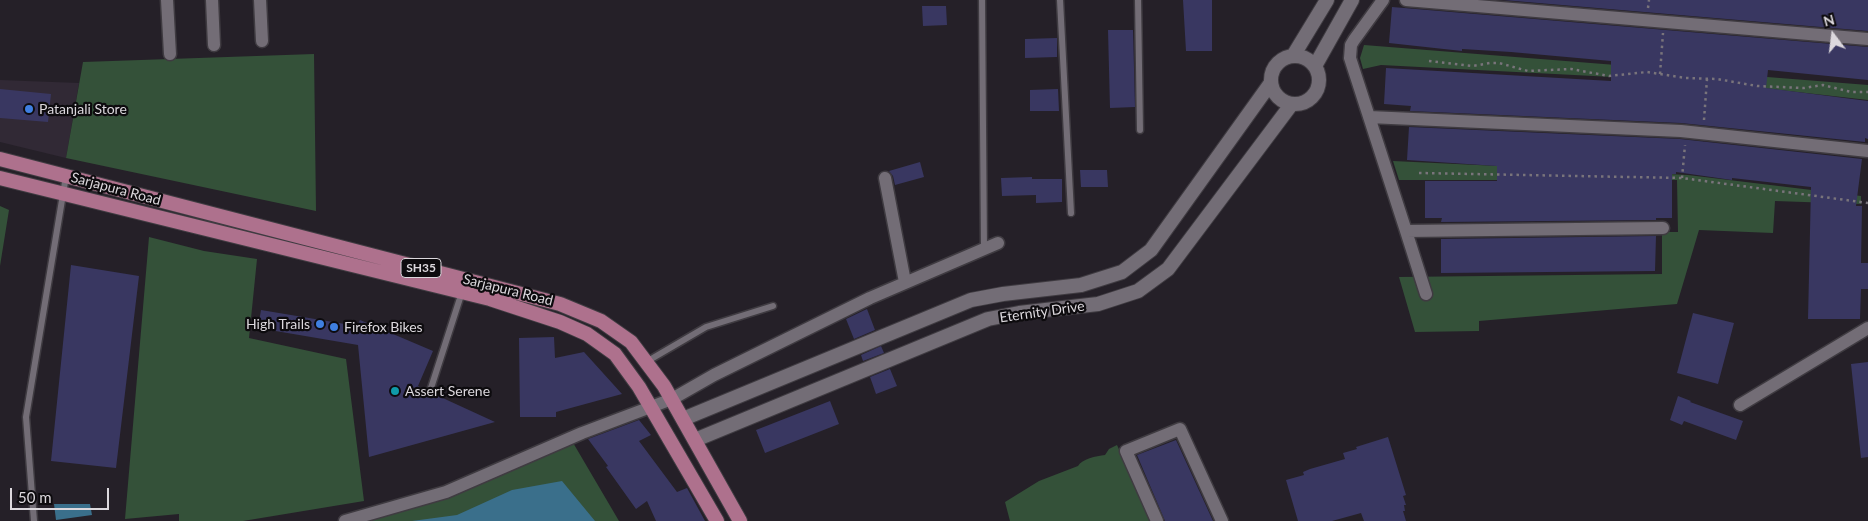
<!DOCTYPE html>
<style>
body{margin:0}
#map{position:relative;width:1868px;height:521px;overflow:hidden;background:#252028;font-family:Lato,sans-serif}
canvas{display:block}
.north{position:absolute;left:1808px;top:10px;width:50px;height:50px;-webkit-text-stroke:4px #0d0b0e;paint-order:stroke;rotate:345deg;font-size:14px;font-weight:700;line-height:20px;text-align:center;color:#dcd8dd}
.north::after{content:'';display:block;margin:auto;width:18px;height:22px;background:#dcd8dd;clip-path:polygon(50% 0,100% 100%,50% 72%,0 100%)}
.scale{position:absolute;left:10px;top:488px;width:99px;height:22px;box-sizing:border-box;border:2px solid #dcd8dd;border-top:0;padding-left:6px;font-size:15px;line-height:18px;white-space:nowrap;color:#dcd8dd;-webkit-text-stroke:4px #0d0b0e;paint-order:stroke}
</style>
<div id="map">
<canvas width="1868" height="521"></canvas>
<div class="north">N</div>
<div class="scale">50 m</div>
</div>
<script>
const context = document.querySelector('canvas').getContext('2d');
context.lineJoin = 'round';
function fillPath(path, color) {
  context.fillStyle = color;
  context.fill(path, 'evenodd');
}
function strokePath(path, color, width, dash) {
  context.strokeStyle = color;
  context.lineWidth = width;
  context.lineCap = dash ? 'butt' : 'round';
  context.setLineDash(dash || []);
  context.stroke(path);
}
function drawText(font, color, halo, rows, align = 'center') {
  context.font = font + ' Lato,sans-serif';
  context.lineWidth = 4.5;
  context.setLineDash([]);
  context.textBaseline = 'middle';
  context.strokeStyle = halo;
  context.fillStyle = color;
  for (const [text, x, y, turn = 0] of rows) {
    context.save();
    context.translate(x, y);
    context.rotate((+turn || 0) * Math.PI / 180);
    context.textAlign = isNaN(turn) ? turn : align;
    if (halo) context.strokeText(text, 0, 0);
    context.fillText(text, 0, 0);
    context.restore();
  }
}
fillPath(new Path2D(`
 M 0,80 L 79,83 L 66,158 L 0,142 Z`), '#312935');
fillPath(new Path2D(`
 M 1364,45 L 1868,85 L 1868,100 L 1709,82 L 1381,65 L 1363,69 L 1360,58 Z
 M 314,54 L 316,211 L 66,158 L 83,62 Z
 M 1393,161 L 1688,175 L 1861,196 L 1861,204 L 1775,201 L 1773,233 L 1699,230 L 1677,304 L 1479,321 L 1479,331 L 1415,332 L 1399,277 L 1662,274 L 1662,232 L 1678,232 L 1677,180 L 1399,180 Z
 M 0,206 L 9,210 L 0,266 Z
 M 149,237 L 204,251 L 257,259 L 249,338 L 346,359 L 364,501 L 243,521 L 179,521 L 179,514 L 125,519 Z
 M 572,441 L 619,521 L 370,521 L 444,497 Z
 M 1117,445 L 1152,521 L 1010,521 L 1005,502 L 1039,481 L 1078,466 C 1082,459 1096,456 1105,455 L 1109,449 Z`), '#345139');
fillPath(new Path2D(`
 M 562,481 L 595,521 L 412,521 L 457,515 L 512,490 Z
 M 54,504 L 90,504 L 92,515 L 56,520 Z`), '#3a6f8b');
fillPath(new Path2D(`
 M 1183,0 L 1212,0 L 1212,51 L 1186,51 Z
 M 1503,0 L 1868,0 L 1868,31 Z
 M 922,6 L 946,6 L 947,25 L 923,26 Z
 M 1392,7 L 1868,47 L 1868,80 L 1768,70 L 1766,88 L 1868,101 L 1868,139 L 1865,138 L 1865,142 L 1681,123 L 1410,111 L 1411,106 L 1384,104 L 1386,68 L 1611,81 L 1611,61 L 1511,52 L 1462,49 L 1462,51 L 1389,43 Z
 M 1108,30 L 1133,30 L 1135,107 L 1110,108 Z
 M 1057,38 L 1057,57 L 1025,58 L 1025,39 Z
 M 0,89 L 51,94 L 48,122 L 0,118 Z
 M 1058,89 L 1059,111 L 1030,111 L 1030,90 Z
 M 1409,127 L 1680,139 L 1862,159 L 1856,206 L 1862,206 L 1861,263 L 1868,263 L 1868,289 L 1861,289 L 1860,319 L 1808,319 L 1811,187 L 1732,178 L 1732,180 L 1676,172 L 1676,174 L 1672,174 L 1672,218 L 1656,218 L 1656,220 L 1441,222 L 1442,218 L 1425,218 L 1425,181 L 1497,181 L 1497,166 L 1407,160 Z
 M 920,162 L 924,177 L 895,185 L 893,176 L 889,171 Z
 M 1080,170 L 1107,170 L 1108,187 L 1081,187 Z
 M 1032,177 L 1032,179 L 1062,179 L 1062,202 L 1036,203 L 1036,195 L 1002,196 L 1001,178 Z
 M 1656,236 L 1655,271 L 1441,273 L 1441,239 Z
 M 71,265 L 139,276 L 116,468 L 51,461 Z
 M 867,309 L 875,330 L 854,339 L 846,319 Z
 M 261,310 L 357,326 L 360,320 L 433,351 L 418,386 L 425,390 L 428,396 L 434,394 L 495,422 L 369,457 L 358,345 L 258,328 Z
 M 1693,313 L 1734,323 L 1718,384 L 1677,373 Z
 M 554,337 L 555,358 L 584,352 L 622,394 L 556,412 L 556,417 L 520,417 L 519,338 Z
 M 881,346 L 884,353 L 863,361 L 861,355 Z
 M 1868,362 L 1868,457 L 1861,458 L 1851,364 Z
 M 890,369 L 897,386 L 876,394 L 870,377 Z
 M 1678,396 L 1691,401 L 1690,402 L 1743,421 L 1736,440 L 1684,421 L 1682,425 L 1670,420 Z
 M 830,401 L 839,424 L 765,453 L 756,430 Z
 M 639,420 L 651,435 L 639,441 L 677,492 L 687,488 L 705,521 L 656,521 L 647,501 L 636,509 L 606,467 L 608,466 L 588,439 Z
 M 1388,437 L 1406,495 L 1403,496 L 1406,505 L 1404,505 L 1405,511 L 1403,511 L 1406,521 L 1364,521 L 1361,513 L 1332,521 L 1298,521 L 1286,480 L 1304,475 L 1303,472 L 1310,469 L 1345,459 L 1343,453 L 1357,449 L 1356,447 Z
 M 1176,440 L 1213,521 L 1165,521 L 1137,455 Z`), '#393761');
const service = new Path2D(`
 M 982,0 L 984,249
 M 1060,0 L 1071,213
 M 1138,0 L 1140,130
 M 646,362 L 706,327 L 773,306
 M 430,391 L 462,292
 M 34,521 L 26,417 L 66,176`);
const minor = new Path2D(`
 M 167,0 L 170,54
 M 212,0 L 214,45
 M 260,0 L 262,41
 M 1383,0 L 1354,40 L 1351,45 L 1350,58 L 1406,231 L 1663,228
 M 1406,0 L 1868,39
 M 1369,117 L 1681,131 L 1868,151
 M 885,178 L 905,282
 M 1406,231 L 1426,294
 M 1740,405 L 1868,328
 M 345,521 L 446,492 L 582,433 L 672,399 L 714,375 L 870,298 L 998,243
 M 1157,521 L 1126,451 L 1180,429 L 1222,521`);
const tertiary = new Path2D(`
 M1271 80a24 24 0 1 1 48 0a24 24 0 1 1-48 0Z
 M 1293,56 L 1327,0
 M 1315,66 L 1352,0
 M 683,419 L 971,300 L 1003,294 L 1081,285 L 1122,272 L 1151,250 L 1270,84
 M 695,440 L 988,319 L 1019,313 L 1098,304 L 1138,291 L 1168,269 L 1291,105`);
const primary = new Path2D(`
 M 0,159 L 560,304 L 601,321 L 631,342 L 664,386 L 740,521
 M 0,178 L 490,299 L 560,322 L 587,334 L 615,354 L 639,387 L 717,521`);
strokePath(service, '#3f3b41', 9);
strokePath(minor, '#3f3b41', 15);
strokePath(tertiary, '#3f3b41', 16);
strokePath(primary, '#3f3b41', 16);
strokePath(new Path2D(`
 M 1648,8 L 1649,0
 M 1429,61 L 1473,66 L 1490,63 L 1499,63 L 1528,71 L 1571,69 L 1609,76 L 1647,72 L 1686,78 L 1717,79 L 1757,86 L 1804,88 L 1823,85 L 1851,92 L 1868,92
 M 1660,74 L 1663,33
 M 1704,120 L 1707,79
 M 1419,173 L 1682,178 L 1868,203
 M 1682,178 L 1685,145`), '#79747b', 2.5, [2.5, 4]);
strokePath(service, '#736d76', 6);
strokePath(minor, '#736d76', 12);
strokePath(tertiary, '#736d76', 14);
strokePath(primary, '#ae718d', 14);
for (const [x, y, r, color] of [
 [29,109,5,"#3f7fe0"],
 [320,324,5,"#3f7fe0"],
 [334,327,5,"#3f7fe0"],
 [395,391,5,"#0f9aa8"]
]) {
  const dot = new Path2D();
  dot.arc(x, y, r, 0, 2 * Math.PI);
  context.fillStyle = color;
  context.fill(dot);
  strokePath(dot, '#0d0b0e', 2);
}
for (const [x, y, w] of [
 [421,268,40]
]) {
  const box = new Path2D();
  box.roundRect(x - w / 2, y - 9.5, w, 19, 4);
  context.fillStyle = '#0d0b0e';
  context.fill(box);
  strokePath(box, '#dcd8dd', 1);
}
drawText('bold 12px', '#dcd8dd', null, [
 ["SH35",421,268]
]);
drawText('14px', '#dcd8dd', '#0d0b0e', [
 ["Patanjali Store",39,109],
 ["High Trails",310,324,"right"],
 ["Firefox Bikes",344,327],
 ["Assert Serene",405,391]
], 'left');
drawText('14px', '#dcd8dd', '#0d0b0e', [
 ["Sarjapura Road",116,189,15],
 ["Sarjapura Road",508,290,14],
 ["Eternity Drive",1042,312,-8]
]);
</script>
